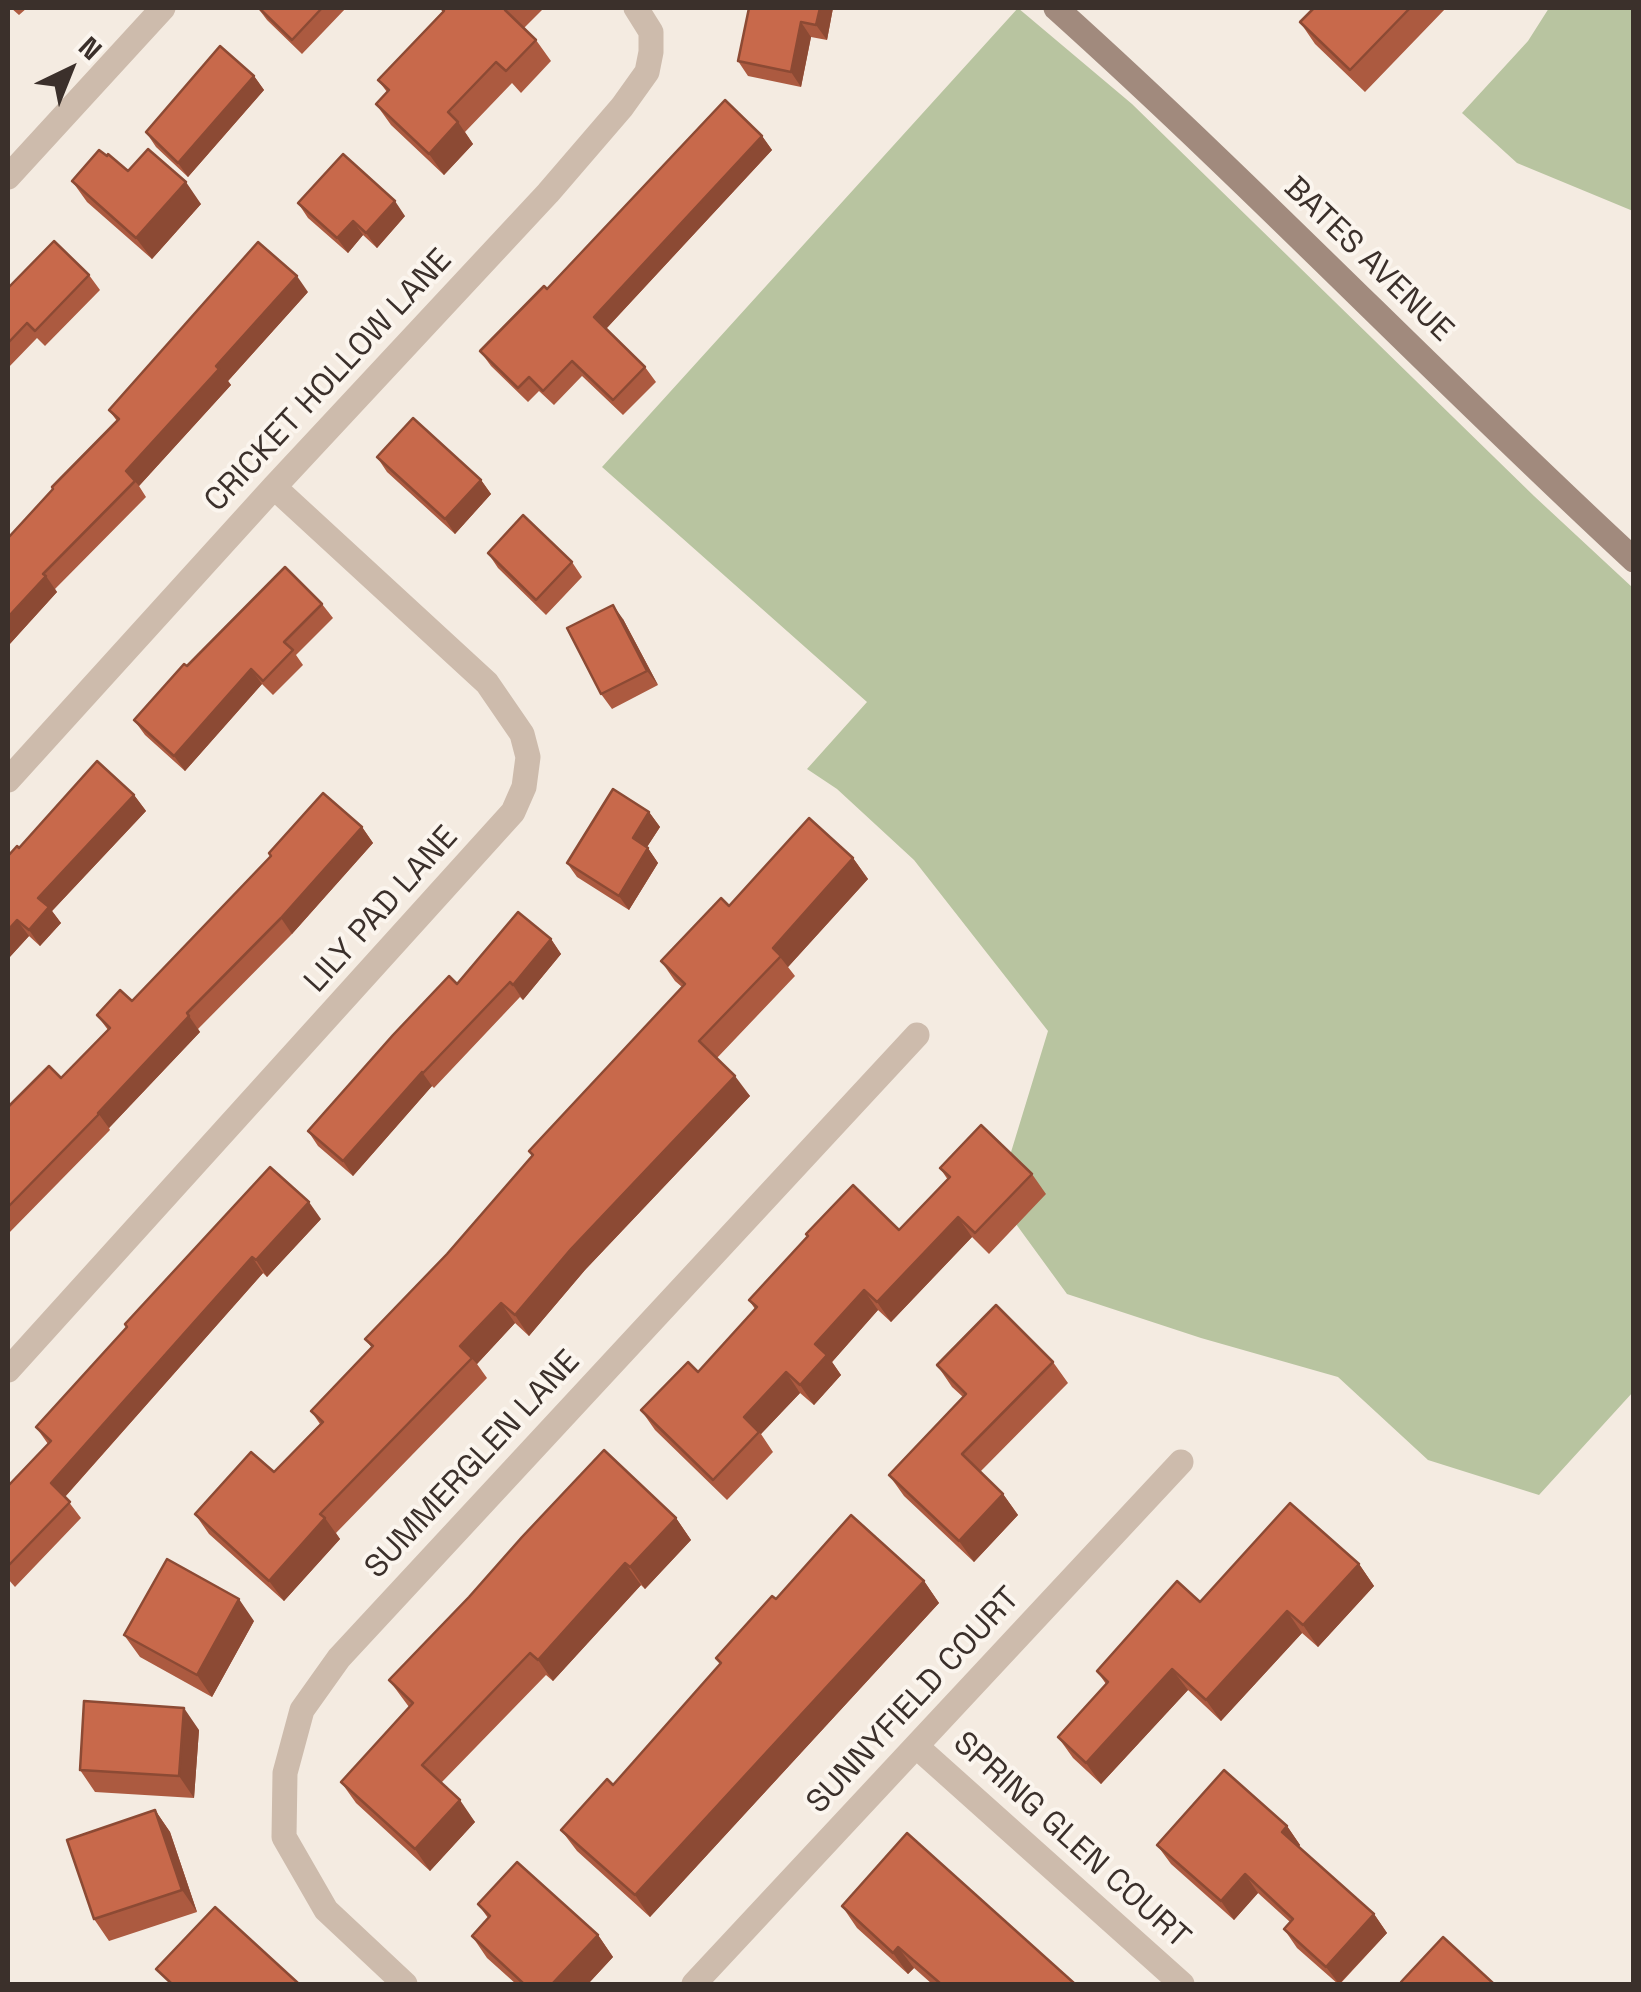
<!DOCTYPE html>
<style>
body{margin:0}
#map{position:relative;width:1641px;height:1992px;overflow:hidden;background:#f4ebe1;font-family:"Space Grotesk",sans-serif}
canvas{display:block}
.frame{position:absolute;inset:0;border:10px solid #3b302b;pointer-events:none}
.north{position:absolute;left:20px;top:20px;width:100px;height:100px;-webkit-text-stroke:8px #fbf5ee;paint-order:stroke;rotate:43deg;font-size:28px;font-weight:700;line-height:40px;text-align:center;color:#3b302b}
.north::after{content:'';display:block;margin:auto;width:35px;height:45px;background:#3b302b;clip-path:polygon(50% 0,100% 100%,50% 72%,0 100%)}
</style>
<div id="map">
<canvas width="1641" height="1992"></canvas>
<div class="frame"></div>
<div class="north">N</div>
</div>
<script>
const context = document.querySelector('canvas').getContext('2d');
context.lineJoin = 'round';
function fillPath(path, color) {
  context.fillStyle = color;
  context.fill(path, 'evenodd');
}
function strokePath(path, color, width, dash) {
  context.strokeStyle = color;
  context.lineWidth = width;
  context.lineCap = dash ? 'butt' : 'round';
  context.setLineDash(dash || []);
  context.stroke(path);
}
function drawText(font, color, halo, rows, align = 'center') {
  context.font = font + ' "Space Grotesk",sans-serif';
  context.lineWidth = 8;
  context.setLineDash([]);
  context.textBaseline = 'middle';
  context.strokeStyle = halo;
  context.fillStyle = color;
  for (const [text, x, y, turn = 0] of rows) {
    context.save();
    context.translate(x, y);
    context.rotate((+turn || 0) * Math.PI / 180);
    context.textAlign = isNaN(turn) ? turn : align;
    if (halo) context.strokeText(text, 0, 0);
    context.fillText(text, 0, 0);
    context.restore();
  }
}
fillPath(new Path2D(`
 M 1018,8 L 1132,104 L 1534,496 L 1633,588 L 1633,1392 L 1539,1495 L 1428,1460 L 1338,1377 L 1201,1338 L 1067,1294 L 997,1198 L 1048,1031 L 914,860 L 837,789 L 807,769 L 867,702 L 602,467 Z
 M 1549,8 L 1633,8 L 1633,211 L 1517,163 L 1462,113 L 1528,41 Z`), '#b8c4a0');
strokePath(new Path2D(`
 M 8,177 L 163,8
 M 8,780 L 274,487 L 548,193 L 622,107 L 647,72 L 651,52 L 651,32 L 636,8
 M 8,1370 L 513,812 L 524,787 L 528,757 L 522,734 L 487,683 L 274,487
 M 916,1746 L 1182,1984
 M 405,1984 L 326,1910 L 284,1837 L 285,1773 L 302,1710 L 339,1658 L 917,1035
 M 694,1984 L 1181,1462`), '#cdbbac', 25);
strokePath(new Path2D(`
 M 1056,8 C 1254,186 1438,379 1634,560`), '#a18a7d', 25);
fillPath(new Path2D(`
 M 11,8 L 27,8 L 19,15 Z
 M 258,8 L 346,8 L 302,54 L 267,20 Z
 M 442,8 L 544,8 L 524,28 L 536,40 L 551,61 L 521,93 L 512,83 L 465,132 L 473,144 L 444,175 L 391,125 L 376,104 L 387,92 L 378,80 L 443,11 Z
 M 749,8 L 833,8 L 827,40 L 811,37 L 801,87 L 748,76 L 738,61 Z
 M 1314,8 L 1446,8 L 1365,92 L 1315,44 L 1300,22 Z
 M 254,76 L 264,90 L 188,177 L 156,147 L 146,132 Z
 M 762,136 L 772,150 L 606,329 L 645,367 L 656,382 L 623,415 L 582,376 L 554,405 L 539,391 L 528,402 L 491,366 L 480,351 L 547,289 Z
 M 128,171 L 201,204 L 152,259 L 87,202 L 72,181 Z
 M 298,203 L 405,216 L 377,248 L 363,235 L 348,253 L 308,218 Z
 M 89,275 L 100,290 L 45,346 L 37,338 L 8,368 L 8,288 Z
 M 308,292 L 228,381 L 231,385 L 139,486 L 146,497 L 55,589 L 57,592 L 8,646 L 8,538 L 117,421 L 109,410 Z
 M 377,457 L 481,480 L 491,494 L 455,534 L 387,472 Z
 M 488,553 L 572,562 L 582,577 L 546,615 L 498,568 Z
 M 322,604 L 333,618 L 296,655 L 303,665 L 273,695 L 262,684 L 185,771 L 145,735 L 134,720 L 187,666 Z
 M 623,619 L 658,685 L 612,709 L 601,694 Z
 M 134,795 L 146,811 L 52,911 L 61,923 L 40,946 L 29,936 L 8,959 L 8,856 L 19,848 Z
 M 649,812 L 660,827 L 647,847 L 658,863 L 629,910 L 577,877 L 567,863 Z
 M 362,827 L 373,843 L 292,934 L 198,1029 L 200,1032 L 109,1128 L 110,1130 L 8,1234 L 8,1107 L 61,1078 L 108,1030 L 97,1015 L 132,1001 Z
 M 853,858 L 868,879 L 788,967 L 795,976 L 717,1058 L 750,1096 L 585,1270 L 529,1336 L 515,1323 L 477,1364 L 487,1378 L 336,1533 L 340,1539 L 284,1601 L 209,1534 L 195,1514 L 274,1472 L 320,1424 L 311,1411 L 372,1348 L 365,1339 L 447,1254 L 532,1156 L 529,1151 L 682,987 L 675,981 L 661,961 L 729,906 Z
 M 551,939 L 561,954 L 523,1000 L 520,997 L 434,1088 L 432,1086 L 353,1176 L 318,1146 L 308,1131 L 457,984 Z
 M 940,1168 L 1032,1174 L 1046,1194 L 989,1254 L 972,1237 L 891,1322 L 878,1310 L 832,1362 L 841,1375 L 814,1405 L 800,1393 L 761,1434 L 773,1452 L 727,1500 L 655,1430 L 641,1410 L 698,1372 L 755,1309 L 749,1300 L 899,1230 L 948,1180 Z
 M 321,1219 L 267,1277 L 263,1273 L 65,1497 L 81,1518 L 15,1587 L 8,1579 L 8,1486 L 48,1444 L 36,1427 L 127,1327 Z
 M 1053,1362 L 1068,1383 L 980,1472 L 1003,1494 L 1018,1515 L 974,1562 L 904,1496 L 889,1475 L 963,1397 L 952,1387 L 937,1365 Z
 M 676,1518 L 691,1540 L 645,1589 L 641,1585 L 553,1681 L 546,1675 L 441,1783 L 475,1822 L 430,1871 L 356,1803 L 341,1782 L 409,1707 L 389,1680 Z
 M 1359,1564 L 1374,1586 L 1318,1647 L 1302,1633 L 1221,1721 L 1188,1690 L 1101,1784 L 1073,1758 L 1058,1737 L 1106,1684 L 1097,1671 L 1200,1602 Z
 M 924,1581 L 939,1603 L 650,1917 L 577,1851 L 561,1830 L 613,1785 L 720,1664 L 716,1658 L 776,1599 Z
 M 254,1621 L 212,1697 L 140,1657 L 124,1635 Z
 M 199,1730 L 194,1798 L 95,1792 L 80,1770 Z
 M 155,1810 L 170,1832 L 197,1912 L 109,1941 L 94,1919 Z
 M 1287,1826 L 1300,1845 L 1299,1847 L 1374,1914 L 1387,1933 L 1340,1984 L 1338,1984 L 1297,1948 L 1284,1929 L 1290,1922 L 1258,1893 L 1234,1920 L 1171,1864 L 1157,1845 Z
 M 478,1904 L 598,1935 L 613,1957 L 588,1984 L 516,1984 L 487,1958 L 472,1936 L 488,1918 Z
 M 842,1906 L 1075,1984 L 932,1984 L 914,1968 L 908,1974 L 857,1928 Z`), '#ac5a40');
fillPath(new Path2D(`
 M 820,8 L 833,8 L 827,40 L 816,25 Z
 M 801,22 L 811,37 L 801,87 L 791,72 Z
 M 254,76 L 264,90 L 188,177 L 178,163 Z
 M 458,122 L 473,144 L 444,175 L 429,154 Z
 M 762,136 L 772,150 L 604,331 L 594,317 Z
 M 186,182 L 201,204 L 152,259 L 136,238 Z
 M 395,201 L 405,216 L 377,248 L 366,233 Z
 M 353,221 L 363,235 L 348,253 L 337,238 Z
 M 297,276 L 308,292 L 228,381 L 231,385 L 139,486 L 126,471 L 216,366 Z
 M 481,480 L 491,494 L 455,534 L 445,519 Z
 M 46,576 L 57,592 L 8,646 L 8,617 Z
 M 613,605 L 623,619 L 658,685 L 647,671 Z
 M 251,669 L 262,684 L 185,771 L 174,756 Z
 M 134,795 L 146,811 L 52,911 L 61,923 L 40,946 L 29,930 L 38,898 Z
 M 649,812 L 660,827 L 643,853 L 633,838 Z
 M 362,827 L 373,843 L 292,934 L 281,918 Z
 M 648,848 L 658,863 L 629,910 L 619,896 Z
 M 853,858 L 868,879 L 788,967 L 773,948 Z
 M 17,920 L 29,936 L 8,959 L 8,930 Z
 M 551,939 L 561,954 L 523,1000 L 513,985 Z
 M 189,1016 L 200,1032 L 109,1128 L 98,1113 Z
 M 422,1072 L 432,1086 L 353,1176 L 343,1161 Z
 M 735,1076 L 750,1096 L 585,1270 L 529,1336 L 515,1315 L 571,1249 Z
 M 309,1202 L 321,1219 L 267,1277 L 256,1260 Z
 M 958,1217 L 972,1237 L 891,1322 L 877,1302 Z
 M 252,1257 L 263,1273 L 62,1500 L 51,1483 Z
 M 864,1290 L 878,1310 L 832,1362 L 841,1375 L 814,1405 L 800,1385 L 815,1344 Z
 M 501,1303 L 515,1323 L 477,1364 L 460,1346 Z
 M 786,1372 L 800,1393 L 761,1434 L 744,1417 Z
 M 1003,1494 L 1018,1515 L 974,1562 L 959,1541 Z
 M 325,1518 L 340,1539 L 284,1601 L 269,1581 Z
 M 676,1518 L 691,1540 L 645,1589 L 630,1567 Z
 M 625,1563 L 641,1585 L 553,1681 L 538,1660 Z
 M 1359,1564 L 1374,1586 L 1318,1647 L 1303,1625 Z
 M 924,1581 L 939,1603 L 650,1917 L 635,1895 Z
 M 239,1599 L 254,1621 L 212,1697 L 197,1675 Z
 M 1287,1611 L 1302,1633 L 1221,1721 L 1206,1700 Z
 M 1172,1669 L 1188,1690 L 1101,1784 L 1086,1763 Z
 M 184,1708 L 199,1730 L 194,1798 L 179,1776 Z
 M 460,1800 L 475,1822 L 430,1871 L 415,1849 Z
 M 155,1810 L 170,1832 L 197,1912 L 182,1890 Z
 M 1287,1826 L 1300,1845 L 1295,1851 L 1282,1832 Z
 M 1245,1874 L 1258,1893 L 1234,1920 L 1221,1901 Z
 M 1374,1914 L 1387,1933 L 1339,1984 L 1326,1967 Z
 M 598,1935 L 613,1957 L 588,1984 L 552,1984 Z
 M 898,1947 L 914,1968 L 908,1974 L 893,1953 Z`), '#8c4a34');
const building = new Path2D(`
 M 259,8 L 322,8 L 292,40 Z
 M 441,8 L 507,8 L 505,10 L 536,40 L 506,71 L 496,62 L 448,112 L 458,122 L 429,154 L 376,104 L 389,90 L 378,80 L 444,11 Z
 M 749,8 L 820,8 L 816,25 L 801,22 L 791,72 L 738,61 Z
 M 1314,8 L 1410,8 L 1350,70 L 1300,22 Z
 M 220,46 L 254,76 L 178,163 L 146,132 Z
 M 725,100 L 762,136 L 594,317 L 645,367 L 613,400 L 572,361 L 543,391 L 529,377 L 518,388 L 480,351 L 544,286 L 547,289 Z
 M 148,149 L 186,182 L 136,238 L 72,181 L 99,150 L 107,156 L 108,154 L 128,171 Z
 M 343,154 L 395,201 L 366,233 L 353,221 L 337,238 L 298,203 Z
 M 54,241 L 89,275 L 35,331 L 27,323 L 8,343 L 8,288 Z
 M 258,242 L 297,276 L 216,366 L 219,369 L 126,471 L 135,481 L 43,574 L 46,576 L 8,617 L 8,538 L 53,489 L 52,487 L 119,419 L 109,410 Z
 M 413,418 L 481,480 L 445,519 L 377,457 Z
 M 523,515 L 572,562 L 536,600 L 488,553 Z
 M 285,567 L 322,604 L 284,642 L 293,650 L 263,681 L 251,669 L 174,756 L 134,720 L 184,664 L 187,666 Z
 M 613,605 L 647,671 L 601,694 L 567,628 Z
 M 97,761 L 134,795 L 38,898 L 49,907 L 29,930 L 17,920 L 8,930 L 8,856 L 17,846 L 19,848 Z
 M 613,789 L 649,812 L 633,838 L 648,848 L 619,896 L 567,863 Z
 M 323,793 L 362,827 L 281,918 L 187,1013 L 189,1016 L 98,1113 L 99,1114 L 8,1207 L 8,1107 L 49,1066 L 61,1078 L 110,1028 L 97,1015 L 120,990 L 132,1001 L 271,856 L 269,853 Z
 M 809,818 L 853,858 L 773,948 L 781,956 L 699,1041 L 735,1076 L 571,1249 L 515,1315 L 501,1303 L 460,1346 L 472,1358 L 320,1514 L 325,1518 L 269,1581 L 195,1514 L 251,1452 L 274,1472 L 323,1422 L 311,1411 L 373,1346 L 365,1339 L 447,1254 L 533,1155 L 529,1151 L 685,984 L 661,961 L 721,898 L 729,906 Z
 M 518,912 L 551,939 L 513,985 L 510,982 L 423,1073 L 422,1072 L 343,1161 L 308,1131 L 393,1035 L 449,976 L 457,984 Z
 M 981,1125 L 1032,1174 L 975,1233 L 958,1217 L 877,1302 L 864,1290 L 815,1344 L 827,1355 L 800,1385 L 786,1372 L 744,1417 L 759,1432 L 713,1480 L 641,1410 L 688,1362 L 698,1372 L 757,1307 L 749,1300 L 808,1236 L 806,1234 L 853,1185 L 899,1230 L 950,1177 L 940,1168 Z
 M 270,1167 L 309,1202 L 256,1260 L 252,1257 L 51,1483 L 70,1502 L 8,1566 L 8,1486 L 51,1441 L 36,1427 L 127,1327 L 125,1324 Z
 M 996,1305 L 1053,1362 L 962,1454 L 1003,1494 L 959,1541 L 889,1475 L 966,1394 L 937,1365 Z
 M 604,1450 L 676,1518 L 630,1567 L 625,1563 L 538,1660 L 530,1653 L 422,1765 L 460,1800 L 415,1849 L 341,1782 L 413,1703 L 389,1680 L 469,1597 L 522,1537 Z
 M 1290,1503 L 1359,1564 L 1303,1625 L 1287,1611 L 1206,1700 L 1172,1669 L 1086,1763 L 1058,1737 L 1108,1682 L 1097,1671 L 1177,1581 L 1200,1602 Z
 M 851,1515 L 924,1581 L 635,1895 L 561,1830 L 607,1779 L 613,1785 L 721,1663 L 716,1658 L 772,1596 L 776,1599 Z
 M 167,1559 L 239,1599 L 197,1675 L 124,1635 Z
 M 84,1701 L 184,1708 L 179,1776 L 80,1770 Z
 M 1224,1770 L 1287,1826 L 1282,1832 L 1374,1914 L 1326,1967 L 1284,1929 L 1293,1919 L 1245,1874 L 1221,1901 L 1157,1845 Z
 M 155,1810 L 182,1890 L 94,1919 L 67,1840 Z
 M 907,1833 L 1075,1984 L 941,1984 L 898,1947 L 893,1953 L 842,1906 Z
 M 517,1862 L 598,1935 L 552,1984 L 524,1984 L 472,1936 L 490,1916 L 478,1904 Z
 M 215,1907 L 299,1984 L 172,1984 L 156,1969 Z
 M 1443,1937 L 1494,1984 L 1403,1984 L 1401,1982 Z`);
fillPath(building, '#c8694b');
strokePath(building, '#8c4a34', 2.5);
drawText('32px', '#3b302b', '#fbf5ee', [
 ["BATES AVENUE",1368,260,44],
 ["CRICKET HOLLOW LANE",329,381,-47],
 ["LILY PAD LANE",382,910,-48],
 ["SUMMERGLEN LANE",473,1465,-47],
 ["SUNNYFIELD COURT",914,1701,-47],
 ["SPRING GLEN COURT",1071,1841,42]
]);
</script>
